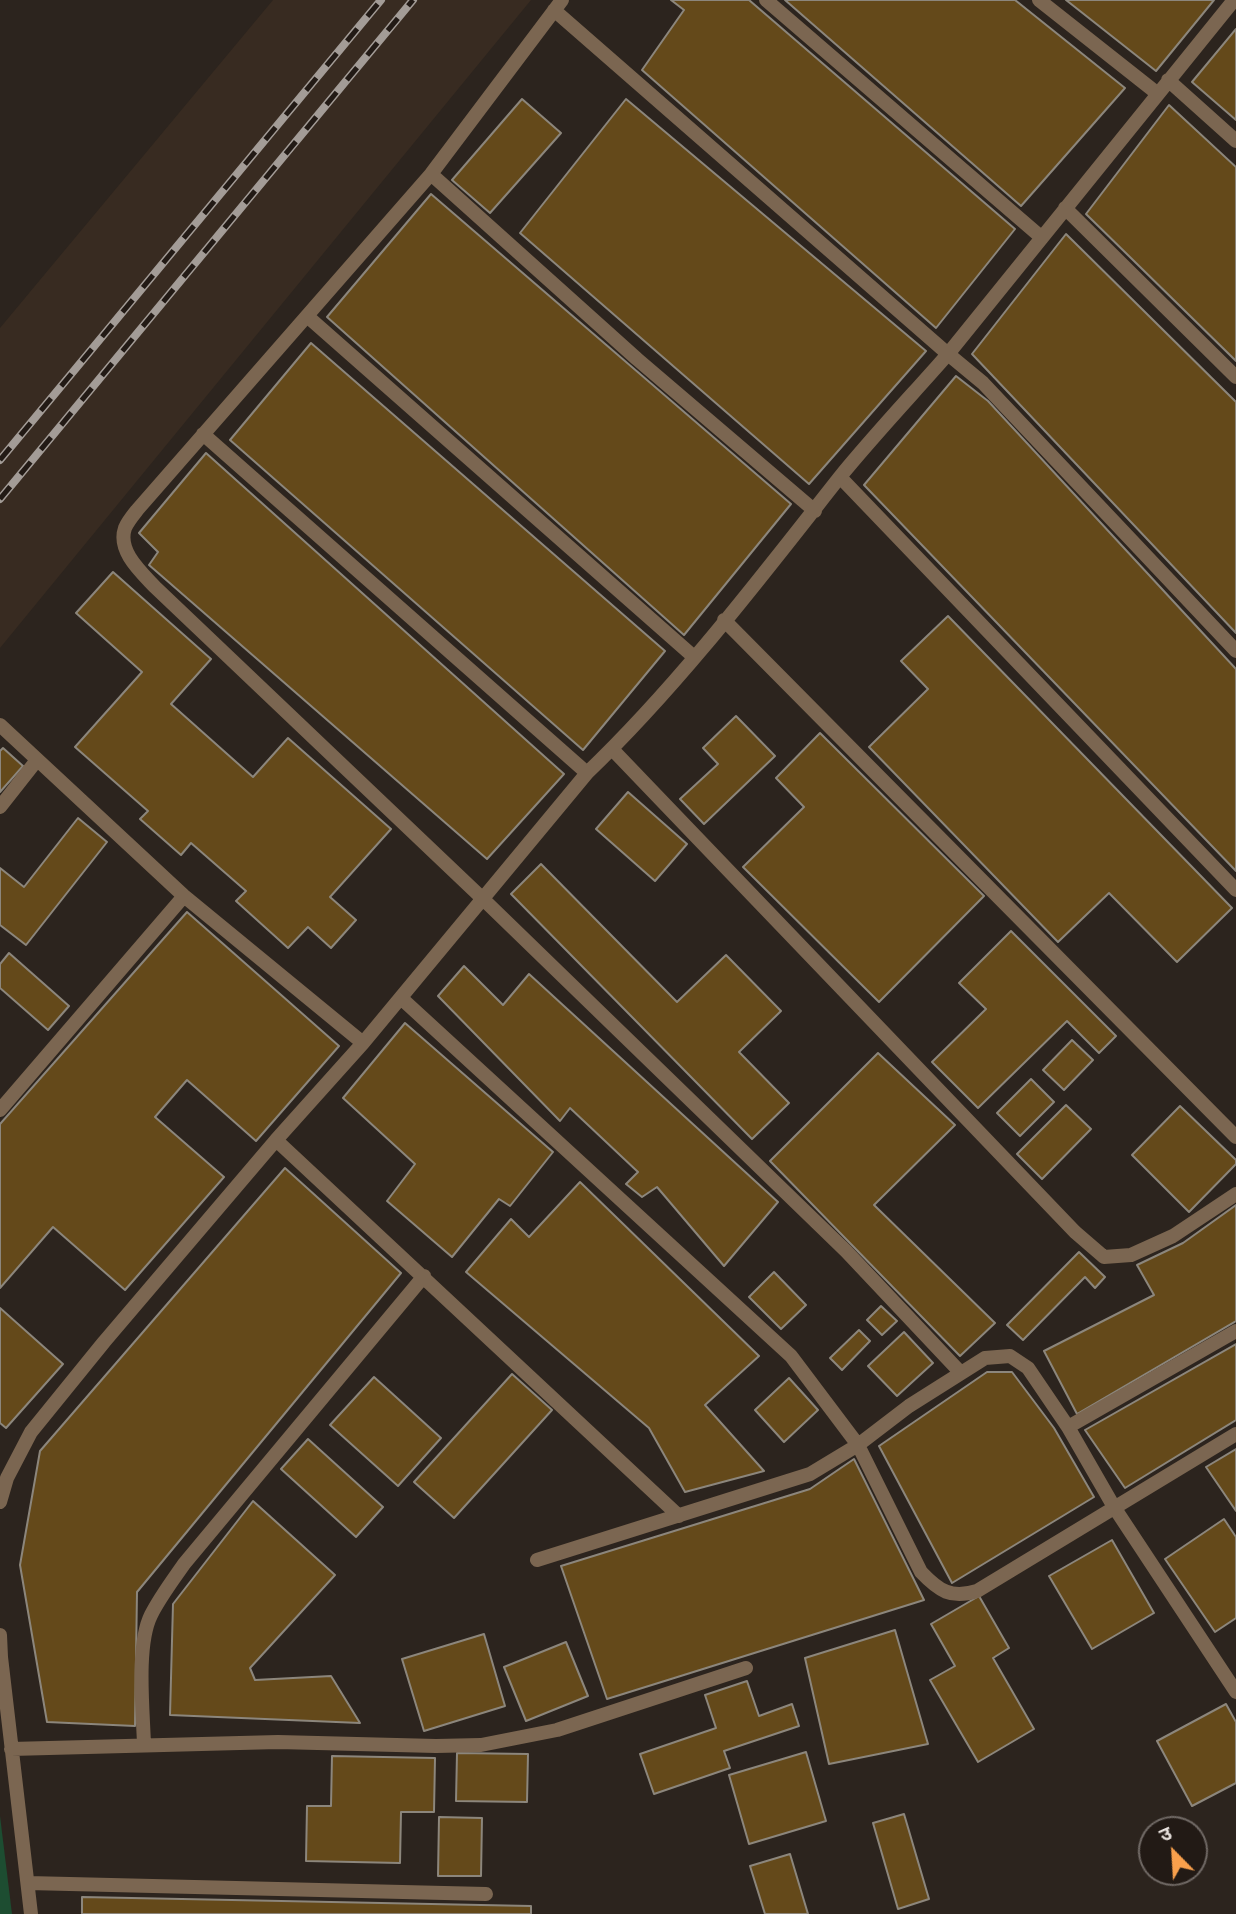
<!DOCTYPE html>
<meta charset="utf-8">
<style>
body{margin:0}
#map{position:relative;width:1236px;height:1914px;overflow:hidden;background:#2c241e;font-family:Mulish,"Noto Sans Devanagari",sans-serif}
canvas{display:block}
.north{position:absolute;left:1138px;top:1816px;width:70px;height:70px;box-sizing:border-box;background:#221a15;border:2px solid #706965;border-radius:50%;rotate:336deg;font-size:19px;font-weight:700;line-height:28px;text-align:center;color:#e6e0dc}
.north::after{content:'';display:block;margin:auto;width:24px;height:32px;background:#f9a04c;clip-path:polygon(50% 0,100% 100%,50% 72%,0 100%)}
</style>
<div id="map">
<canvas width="1236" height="1914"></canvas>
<div class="north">उ</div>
</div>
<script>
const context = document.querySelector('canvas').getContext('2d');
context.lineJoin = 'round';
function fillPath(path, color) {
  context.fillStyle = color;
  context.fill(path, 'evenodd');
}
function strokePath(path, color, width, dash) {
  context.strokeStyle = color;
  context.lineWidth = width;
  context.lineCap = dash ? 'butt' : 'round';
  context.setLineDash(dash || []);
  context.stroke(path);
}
fillPath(new Path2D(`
 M 273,0 L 531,0 L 0,648 L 0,328 Z`), '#382b21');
fillPath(new Path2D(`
 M 0,1816 L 12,1914 L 0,1914 Z`), '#1d4d31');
const building = new Path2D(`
 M 671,0 L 749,0 L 1015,229 L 936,328 L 642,70 L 684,10 Z
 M 785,0 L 1015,0 L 1125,88 L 1021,206 Z
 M 1066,0 L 1214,0 L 1156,71 Z
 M 1236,29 L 1236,120 L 1192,82 Z
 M 522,99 L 561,133 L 490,213 L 452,180 Z
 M 626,99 L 926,351 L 809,484 L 520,233 Z
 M 1169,105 L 1236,167 L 1236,361 L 1086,214 Z
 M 431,194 L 791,504 L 684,635 L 327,317 Z
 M 1066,234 L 1236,402 L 1236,633 L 972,354 Z
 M 311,343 L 665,651 L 583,750 L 230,440 Z
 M 956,376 L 988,401 L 1236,669 L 1236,871 L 864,485 Z
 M 206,453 L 564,774 L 487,859 L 149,565 L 158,552 L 139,533 Z
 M 113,572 L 211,659 L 171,704 L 253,777 L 288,738 L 391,829 L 330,897 L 356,920 L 331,948 L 308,927 L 288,948 L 236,901 L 246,891 L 191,843 L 181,855 L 140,819 L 148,811 L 75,747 L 142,672 L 76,613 Z
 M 948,616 L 1232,908 L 1177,962 L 1109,893 L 1058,942 L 869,747 L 928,689 L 901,661 Z
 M 736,716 L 775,756 L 704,824 L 680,799 L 718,764 L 703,748 Z
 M 820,733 L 984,896 L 879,1002 L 743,867 L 804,807 L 776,778 Z
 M 3,748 L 23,766 L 0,792 L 0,751 Z
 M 628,792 L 687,844 L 655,881 L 596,829 Z
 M 78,818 L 107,842 L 26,945 L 0,925 L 0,868 L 24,887 Z
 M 541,864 L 677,1002 L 726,955 L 781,1011 L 739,1052 L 789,1103 L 752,1139 L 511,894 Z
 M 187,912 L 339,1046 L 256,1141 L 187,1080 L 155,1117 L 224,1177 L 125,1290 L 53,1227 L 0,1288 L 0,1124 Z
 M 1011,931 L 1116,1036 L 1099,1053 L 1067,1021 L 978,1108 L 932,1062 L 986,1009 L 959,983 Z
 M 9,953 L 69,1006 L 48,1030 L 0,988 L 0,964 Z
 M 464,966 L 503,1005 L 529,974 L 778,1202 L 724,1266 L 657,1187 L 642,1197 L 626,1184 L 638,1172 L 570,1108 L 560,1121 L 438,996 Z
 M 405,1023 L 553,1152 L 510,1206 L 499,1199 L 452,1257 L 387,1201 L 415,1164 L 343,1098 Z
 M 1072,1040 L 1093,1060 L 1064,1090 L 1043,1070 Z
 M 878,1053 L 955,1125 L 874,1205 L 995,1323 L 960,1356 L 770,1161 Z
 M 1031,1079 L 1054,1102 L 1020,1136 L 997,1113 Z
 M 1066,1105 L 1091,1129 L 1042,1179 L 1017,1154 Z
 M 1180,1106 L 1236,1160 L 1236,1164 L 1189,1212 L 1132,1155 Z
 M 285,1168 L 401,1273 L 137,1592 L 135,1726 L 47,1722 L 20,1565 L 40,1451 Z
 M 580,1182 L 759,1356 L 705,1405 L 764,1471 L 685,1492 L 649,1428 L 466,1272 L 511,1219 L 529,1237 Z
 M 1236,1205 L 1236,1321 L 1077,1414 L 1044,1351 L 1154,1295 L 1137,1265 L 1183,1243 Z
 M 1079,1252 L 1105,1277 L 1095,1288 L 1085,1277 L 1023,1340 L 1007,1325 Z
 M 774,1272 L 806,1305 L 781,1329 L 749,1297 Z
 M 881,1306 L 897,1321 L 882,1335 L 867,1320 Z
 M 0,1308 L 63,1364 L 6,1428 L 0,1423 Z
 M 859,1330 L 870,1341 L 842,1370 L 830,1358 Z
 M 904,1332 L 933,1363 L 897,1396 L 868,1366 Z
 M 1236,1344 L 1236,1420 L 1125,1488 L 1085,1430 Z
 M 987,1372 L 1012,1372 L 1054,1428 L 1094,1497 L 952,1583 L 879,1446 Z
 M 512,1374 L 552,1410 L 454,1518 L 414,1482 Z
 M 374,1377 L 441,1438 L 398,1486 L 330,1425 Z
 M 789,1378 L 818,1410 L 784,1442 L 755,1410 Z
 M 308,1439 L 383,1507 L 356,1537 L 281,1469 Z
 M 1236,1449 L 1236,1511 L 1206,1467 Z
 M 854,1459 L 924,1600 L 607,1699 L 561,1566 L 810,1489 Z
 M 253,1501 L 335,1575 L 250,1668 L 255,1680 L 331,1676 L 360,1723 L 170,1715 L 173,1604 Z
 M 1224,1519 L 1236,1537 L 1236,1618 L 1215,1632 L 1165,1559 Z
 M 1112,1540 L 1154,1613 L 1092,1649 L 1049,1576 Z
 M 979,1596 L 1009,1648 L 993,1658 L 1034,1729 L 978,1762 L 930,1680 L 955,1666 L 931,1624 Z
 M 895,1630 L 928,1744 L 829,1764 L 805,1658 Z
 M 484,1634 L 505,1706 L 424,1731 L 402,1659 Z
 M 566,1642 L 588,1696 L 526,1721 L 504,1667 Z
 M 747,1681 L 759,1716 L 792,1704 L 799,1726 L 724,1751 L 730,1768 L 654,1794 L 640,1754 L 716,1728 L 705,1695 Z
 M 1226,1704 L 1236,1722 L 1236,1783 L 1192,1806 L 1157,1741 Z
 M 806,1752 L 826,1821 L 749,1844 L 729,1775 Z
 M 457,1753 L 528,1754 L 527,1802 L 456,1801 Z
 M 332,1756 L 435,1758 L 434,1812 L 401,1812 L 400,1863 L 306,1861 L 307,1806 L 331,1806 Z
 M 904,1814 L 929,1899 L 898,1909 L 873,1823 Z
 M 439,1817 L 482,1818 L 481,1876 L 438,1876 Z
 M 790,1854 L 808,1914 L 765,1914 L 750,1866 Z
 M 82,1897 L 531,1906 L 531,1914 L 82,1914 Z`);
fillPath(building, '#64491a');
strokePath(building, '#8c867c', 2);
strokePath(new Path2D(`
 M 562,0 L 431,174 L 138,509 C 134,514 128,521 125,528 C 117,551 141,572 155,587 L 483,899 L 846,1251 L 961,1373
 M 766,0 L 1041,237
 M 1039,0 L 1158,94
 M 1234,0 L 948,354 L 983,383 L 1236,651
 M 1168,80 L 1236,141
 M 431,174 L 637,359 L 815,511
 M 1065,208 L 1236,377
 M 307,316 L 694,657
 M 203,434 L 587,773
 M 840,477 L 1236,890
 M 724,620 L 1236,1137
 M 0,725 L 184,896 L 363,1043
 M 612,749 L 1075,1232 L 1104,1257 L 1131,1255 L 1173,1236 L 1236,1194
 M 0,807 L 37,760
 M 401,998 L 791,1356 L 858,1445 L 921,1572 C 939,1591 951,1599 977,1591 L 1236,1434
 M 0,1110 L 184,896
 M 276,1140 L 679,1516
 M 1068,1427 L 1236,1331
 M 0,1502 L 7,1478 L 31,1432 L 104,1342 L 276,1140 L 363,1043 L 587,773 C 678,686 761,577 839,478 C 874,435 912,395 948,354 L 554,10
 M 537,1560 L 810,1474 L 858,1445 L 909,1406 L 985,1358 L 1010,1356 L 1028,1368 L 1068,1427 L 1114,1507 L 1236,1692
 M 0,1635 L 1,1657 L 31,1914
 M 144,1745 C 143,1710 136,1645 151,1615 C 160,1597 173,1580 184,1564 L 424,1276
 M 11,1749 L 278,1742 L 436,1746 L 481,1745 L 557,1730 L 746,1668
 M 28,1883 L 486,1894`), '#7b6651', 14);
const rail = new Path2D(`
 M 0,460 L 381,0
 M 0,499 L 413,0`);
strokePath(rail, '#a39c97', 8);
strokePath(rail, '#221a15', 5, [16]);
</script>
